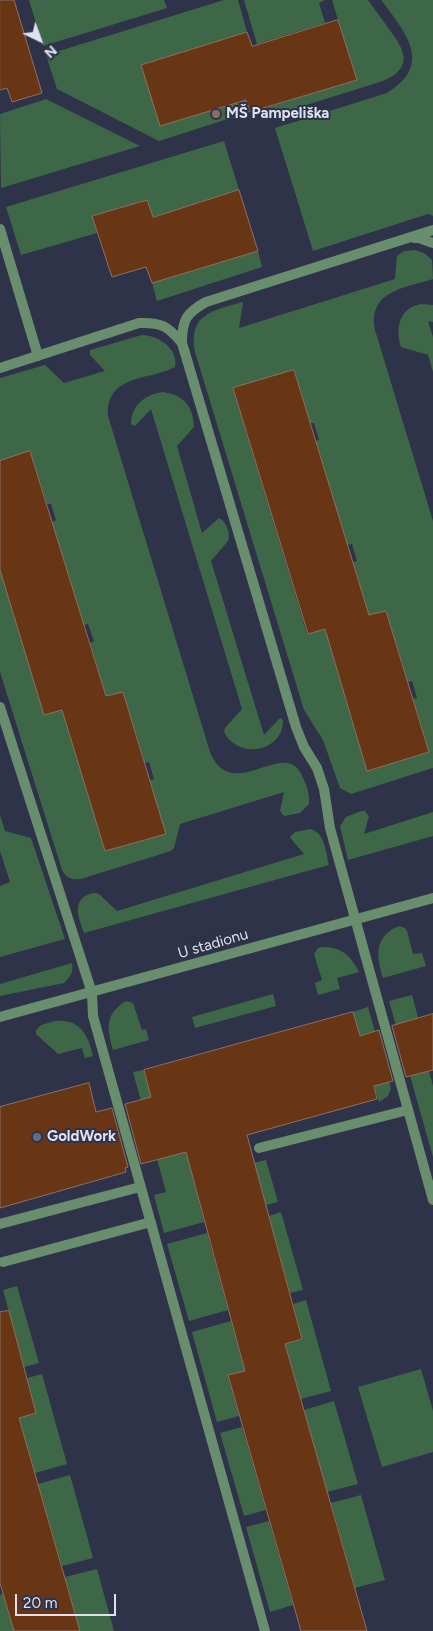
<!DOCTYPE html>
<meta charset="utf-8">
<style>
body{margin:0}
#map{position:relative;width:433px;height:1631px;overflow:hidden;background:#2f334a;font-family:Figtree,sans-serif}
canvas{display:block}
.north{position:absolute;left:15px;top:15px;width:50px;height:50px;-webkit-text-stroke:4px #2f334a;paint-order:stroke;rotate:138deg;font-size:14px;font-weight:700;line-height:20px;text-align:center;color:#dde1f0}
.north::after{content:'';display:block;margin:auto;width:18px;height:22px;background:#dde1f0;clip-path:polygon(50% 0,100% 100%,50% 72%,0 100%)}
.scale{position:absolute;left:15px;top:1594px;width:101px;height:22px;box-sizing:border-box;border:2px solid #dde1f0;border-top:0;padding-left:6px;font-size:15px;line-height:18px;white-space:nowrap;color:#dde1f0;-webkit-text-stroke:4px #2f334a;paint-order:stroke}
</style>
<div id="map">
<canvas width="433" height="1631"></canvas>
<div class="north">N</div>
<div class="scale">20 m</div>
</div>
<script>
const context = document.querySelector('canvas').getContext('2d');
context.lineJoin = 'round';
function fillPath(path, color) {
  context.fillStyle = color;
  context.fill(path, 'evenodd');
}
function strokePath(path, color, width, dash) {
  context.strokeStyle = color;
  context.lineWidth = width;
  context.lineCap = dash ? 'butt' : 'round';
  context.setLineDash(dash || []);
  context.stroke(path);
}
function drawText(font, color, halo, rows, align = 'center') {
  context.font = font + ' Figtree,sans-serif';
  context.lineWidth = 4;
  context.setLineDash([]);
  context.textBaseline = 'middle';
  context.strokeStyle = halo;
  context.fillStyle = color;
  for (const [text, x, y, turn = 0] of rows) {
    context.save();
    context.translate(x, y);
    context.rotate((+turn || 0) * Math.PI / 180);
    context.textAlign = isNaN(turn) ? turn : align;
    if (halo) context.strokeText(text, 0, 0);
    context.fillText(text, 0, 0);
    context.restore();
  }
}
fillPath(new Path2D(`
 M 29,0 L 164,0 L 167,8 L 43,46 Z
 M 224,0 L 238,0 L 247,32 L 141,65 L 246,100 L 250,112 L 159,141 L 57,89 L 46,55 Z
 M 244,0 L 325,0 L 319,3 L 325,23 L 257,44 Z
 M 332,0 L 368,0 C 375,10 382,19 389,29 C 405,50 414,68 383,81 L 271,116 L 268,107 L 356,80 Z
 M 381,0 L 433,0 L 433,216 L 428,214 L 313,251 L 275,128 L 387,93 C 433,65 407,34 381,0 Z
 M 46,99 L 140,146 L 1,188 L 0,114 Z
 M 224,141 L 239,190 L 153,217 L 147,200 L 93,216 L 97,233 L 21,255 L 6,207 Z
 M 415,250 L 424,253 L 432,260 L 433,279 C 404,288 368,291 375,330 L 433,521 L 433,768 L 351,794 L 340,788 L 323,740 L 304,710 L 195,352 C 188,314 212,311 242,302 L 243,303 L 239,328 L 395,279 L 397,256 L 404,251 ZM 294,370 L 310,423 L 314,423 L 319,440 L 316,441 L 347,545 L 352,544 L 357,561 L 353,562 L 369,615 L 386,611 L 408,682 L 412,681 L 417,698 L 413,699 L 429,752 L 367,771 L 325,629 L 307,634 L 233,389 Z
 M 258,251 L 262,267 L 157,301 L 152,283 Z
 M 421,304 L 433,305 L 433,322 L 428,321 L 433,337 L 433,372 L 428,355 L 401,347 C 395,328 399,308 421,304 Z
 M 142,335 C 158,335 179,349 175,367 C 148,381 106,374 108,416 L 210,752 C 233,807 286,733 303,778 C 307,787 310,795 309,804 L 300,813 L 284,816 L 280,811 L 284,792 L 180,824 L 174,848 L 171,851 L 81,879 C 72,880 67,879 62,870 L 0,672 L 0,570 L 44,714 L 62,710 L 105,851 L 165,834 L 150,780 L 154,779 L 149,762 L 145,763 L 123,692 L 106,696 L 90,643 L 94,641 L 88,624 L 84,625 L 52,522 L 56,520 L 51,504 L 47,504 L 30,451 L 0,461 L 0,378 L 45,365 L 64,383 L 105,371 L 90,355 L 90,350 Z
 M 163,392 C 184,395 193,406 194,427 L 177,446 L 202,533 L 219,518 C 226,521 231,534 228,541 L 211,561 L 264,735 L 279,719 L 281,718 L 283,721 C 283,752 238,760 224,732 L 225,728 L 242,709 L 151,409 L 135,426 L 131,424 C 131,405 146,394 163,392 Z
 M 361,811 L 365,811 L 369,816 L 364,834 L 433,812 L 433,836 L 348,860 L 340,826 L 346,817 Z
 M 0,815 L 5,831 L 31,838 L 65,939 L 0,957 L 0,886 L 10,882 L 0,851 Z
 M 310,829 C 325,832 326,853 329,865 L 84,933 C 80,921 71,903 87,895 C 92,893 95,892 99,894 L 117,911 L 304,854 L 292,840 L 290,837 L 295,832 Z
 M 399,926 L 405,928 L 407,931 L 413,954 L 422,953 L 426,966 L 383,978 C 376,956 374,936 399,926 Z
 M 323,947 C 342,947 351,956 359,972 L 337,978 L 340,989 L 318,995 L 315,983 L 322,980 L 314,954 L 318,948 Z
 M 72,963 C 74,972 70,977 64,983 L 0,996 L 0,984 Z
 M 273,994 L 276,1006 L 195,1028 L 192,1017 Z
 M 412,995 L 430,1062 L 427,1064 L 433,1086 L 433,1157 L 389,1001 Z
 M 126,1001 L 133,1003 L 142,1030 L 146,1029 L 149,1040 L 113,1050 C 107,1028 104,1015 126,1001 Z
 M 368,1007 L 391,1088 L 388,1096 L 379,1102 L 353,1012 Z
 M 55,1021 C 81,1019 88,1035 93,1056 L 85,1058 L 82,1048 L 58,1054 L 36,1034 L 36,1030 L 41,1025 Z
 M 144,1070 L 168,1156 L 195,1150 L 202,1177 L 193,1179 L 204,1222 L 164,1233 L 154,1195 L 166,1192 L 133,1072 Z
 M 266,1160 L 278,1202 L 266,1205 L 254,1163 Z
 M 281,1212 L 303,1290 L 290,1293 L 269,1216 Z
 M 207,1233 L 228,1310 L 189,1321 L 167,1244 Z
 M 17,1286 L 39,1363 L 24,1367 L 3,1290 Z
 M 306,1300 L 331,1391 L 301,1399 L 285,1344 L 302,1339 L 293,1304 Z
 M 231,1321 L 245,1371 L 228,1376 L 239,1416 L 217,1422 L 192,1332 Z
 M 421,1369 L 433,1411 L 433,1452 L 382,1467 L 358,1387 Z
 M 42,1374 L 67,1464 L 35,1473 L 19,1418 L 36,1413 L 27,1378 Z
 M 334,1401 L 358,1484 L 327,1492 L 304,1410 Z
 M 242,1427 L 266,1510 L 244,1516 L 220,1433 Z
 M 70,1475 L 93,1558 L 62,1566 L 38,1484 Z
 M 361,1495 L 385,1580 L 355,1588 L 331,1503 Z
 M 269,1521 L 293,1605 L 270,1612 L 246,1527 Z
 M 97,1569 L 114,1631 L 80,1631 L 65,1577 Z
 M 3,1594 L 14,1631 L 0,1631 L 0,1595 Z`), '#3d6746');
const building = new Path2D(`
 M 0,0 L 14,0 L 42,93 L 12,102 L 7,88 L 0,90 Z
 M 338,20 L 357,80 L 250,112 L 246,100 L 160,126 L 141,65 L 247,32 L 252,46 Z
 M 239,190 L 258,251 L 152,283 L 146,267 L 112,277 L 92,216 L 147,200 L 153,217 Z
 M 294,370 L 369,615 L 386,611 L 429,752 L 367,771 L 325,629 L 308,634 L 233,388 Z
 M 30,451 L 106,696 L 123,692 L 166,834 L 105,851 L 62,710 L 44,715 L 0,570 L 0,461 Z
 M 353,1012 L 360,1036 L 379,1030 L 393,1081 L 374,1086 L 377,1099 L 247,1135 L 302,1339 L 285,1344 L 367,1631 L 301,1631 L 228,1375 L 245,1371 L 186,1152 L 141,1164 L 125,1104 L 151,1097 L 144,1070 Z
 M 433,1014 L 433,1070 L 406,1077 L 392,1026 Z
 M 89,1083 L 96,1112 L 112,1108 L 128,1167 L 125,1168 L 126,1172 L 0,1208 L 0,1107 Z
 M 9,1311 L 36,1413 L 19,1418 L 80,1631 L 14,1631 L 0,1583 L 0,1312 Z`);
fillPath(building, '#693615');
strokePath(building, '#8c7161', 1);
strokePath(new Path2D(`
 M 0,229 L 38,356
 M 433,230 L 206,302 C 186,313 182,320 182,343 L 296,727 L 304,747 L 317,768 L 324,789 L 330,828 L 433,1200
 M 414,238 L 419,238 L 433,243
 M 0,368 L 139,323 C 161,322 168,326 182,343
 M 0,707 L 92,993 L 93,1016 L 265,1631
 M 259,1148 L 408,1110
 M 0,1224 L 140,1187
 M 3,1262 L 151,1222`), '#698e6d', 10);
strokePath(new Path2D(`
 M 0,1017 L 433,898`), '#698e6d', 10);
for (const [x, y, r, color] of [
 [216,114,5,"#8d6e63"],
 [37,1137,5,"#5c6f8a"]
]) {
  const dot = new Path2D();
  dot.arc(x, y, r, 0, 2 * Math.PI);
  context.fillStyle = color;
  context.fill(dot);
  strokePath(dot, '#2f334a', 2);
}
drawText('bold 15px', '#dde1f0', '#2f334a', [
 ["MŠ Pampeliška",226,114],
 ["GoldWork",47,1137]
], 'left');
drawText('15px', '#dde1f0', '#2f334a', [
 ["U stadionu",213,944,-16]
]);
</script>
